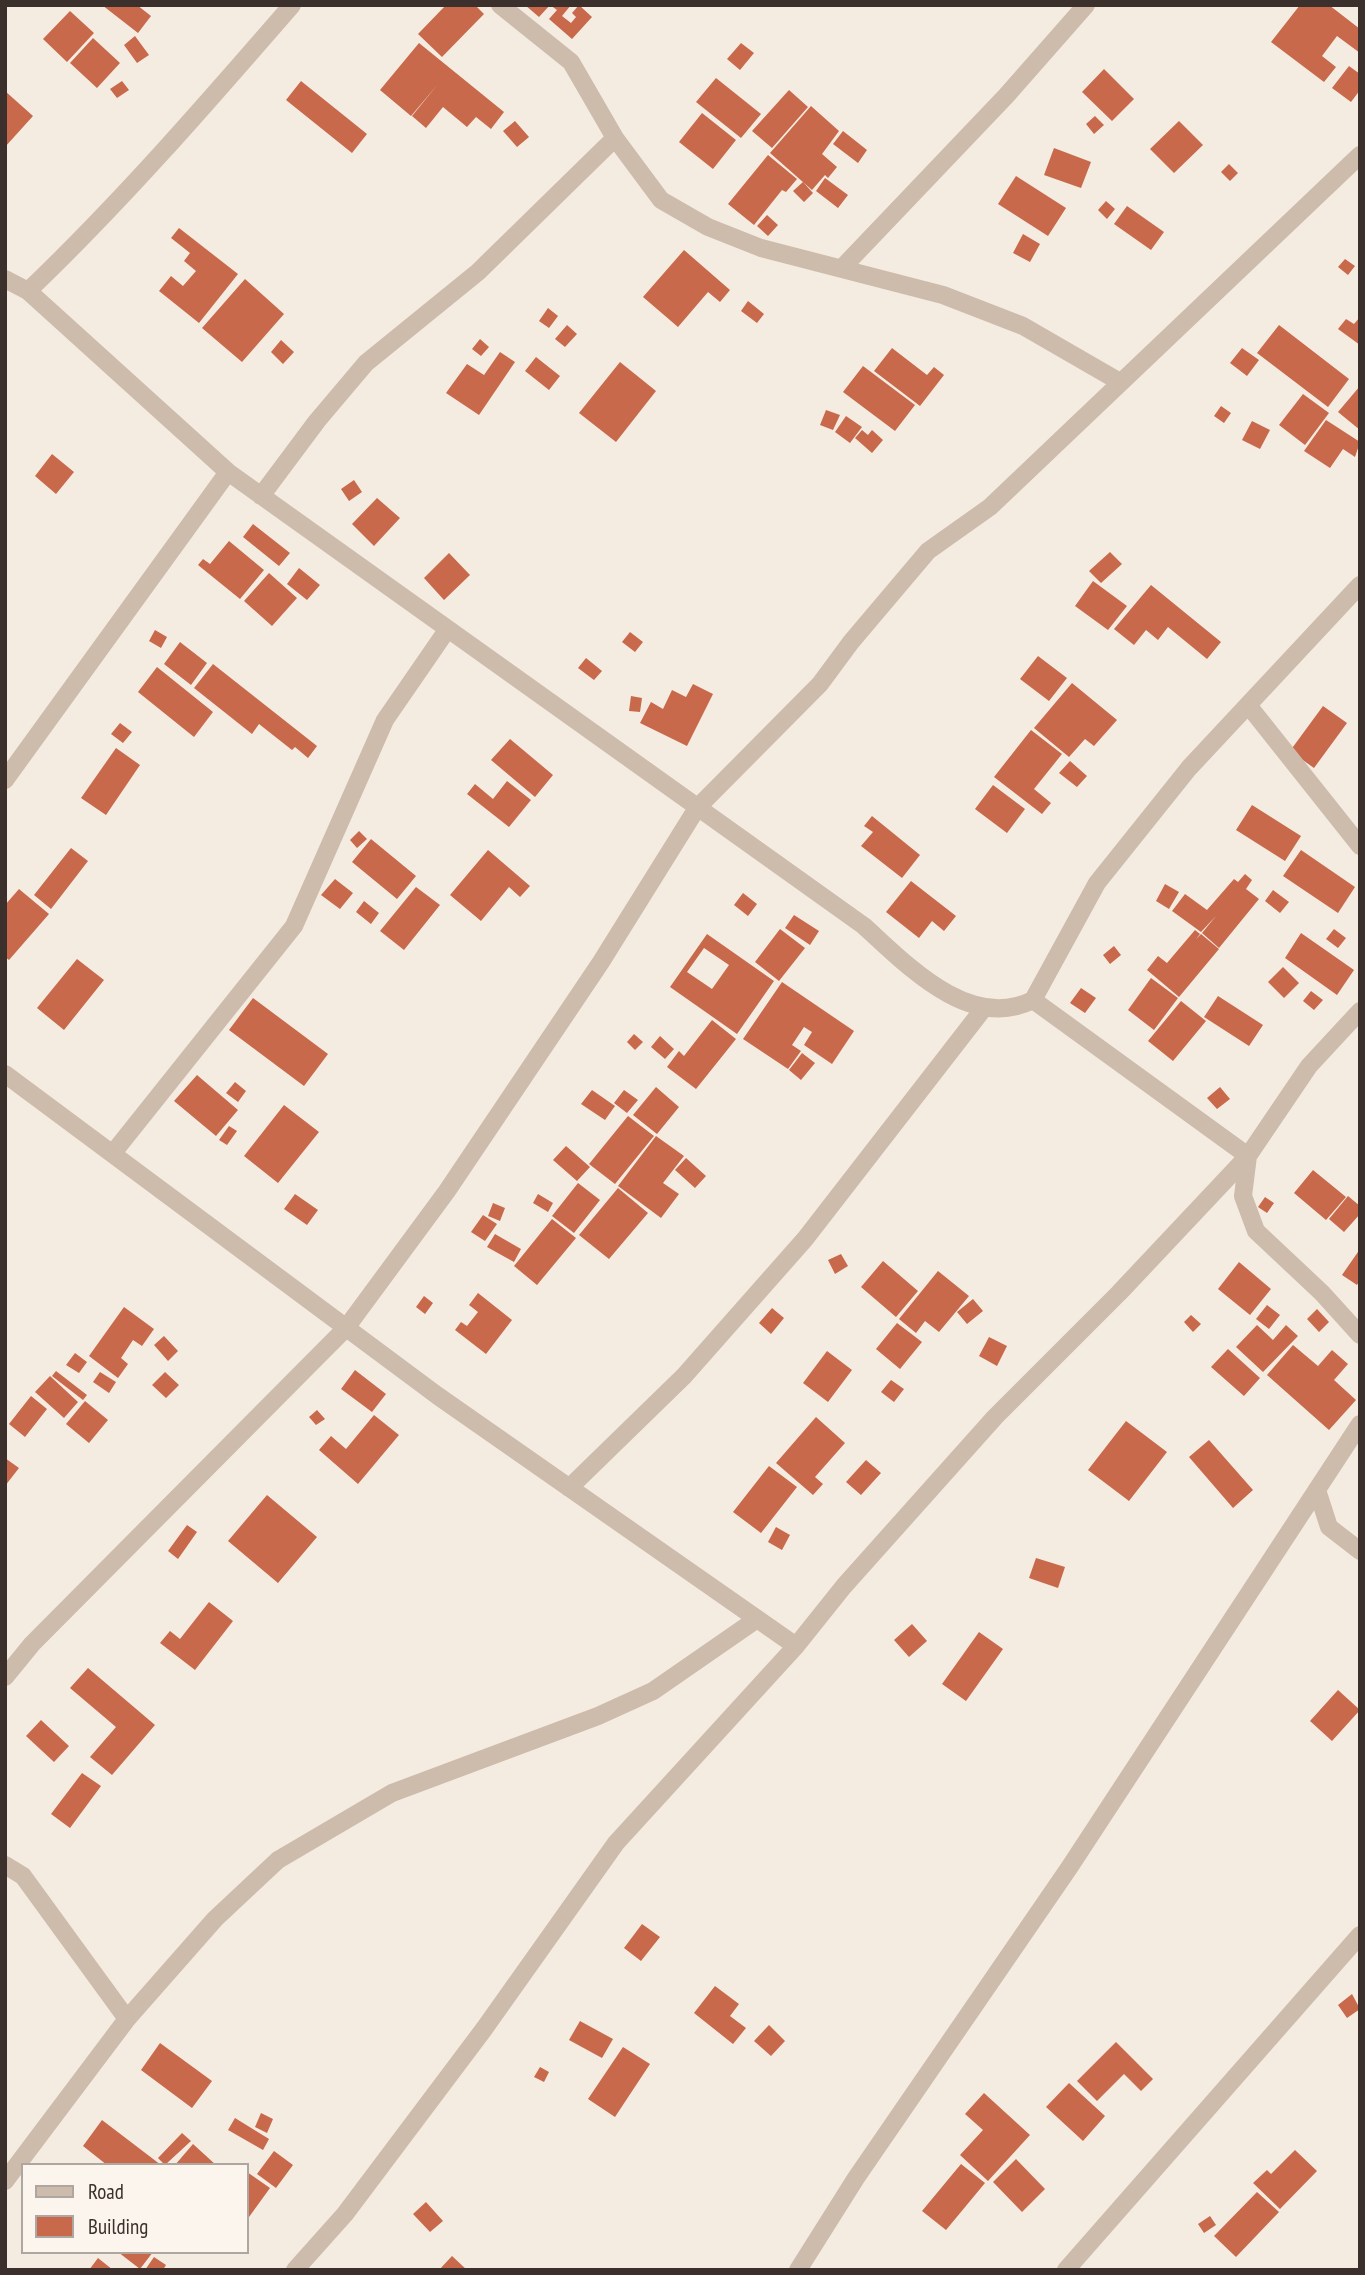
<!DOCTYPE html>
<style>
body{margin:0}
#map{position:relative;width:1365px;height:2275px;overflow:hidden;background:#f4ebe1;font-family:"PT Sans Narrow",sans-serif}
canvas{display:block}
.frame{position:absolute;inset:0;border:7px solid #3b302b;pointer-events:none}
.legend{position:absolute;left:21px;top:2163px;width:228px;height:91px;box-sizing:border-box;background:#fbf5ee;border:2px solid #aea6a0;margin:0;padding:9px 12px;list-style:none;font-size:21px;color:#3b302b}
.legend li{display:flex;align-items:center;gap:14px;height:35px}
.legend b{width:35px;border:2px solid #aea6a0}
</style>
<div id="map">
<canvas width="1365" height="2275"></canvas>
<div class="frame"></div>
<ul class="legend">
<li><b style="height:9px;background:#cdbbac"></b>Road</li>
<li><b style="height:19px;background:#c8694b"></b>Building</li>
</ul>
</div>
<script>
const context = document.querySelector('canvas').getContext('2d');
context.lineJoin = 'round';
function fillPath(path, color) {
  context.fillStyle = color;
  context.fill(path, 'evenodd');
}
function strokePath(path, color, width, dash) {
  context.strokeStyle = color;
  context.lineWidth = width;
  context.lineCap = dash ? 'butt' : 'round';
  context.setLineDash(dash || []);
  context.stroke(path);
}
fillPath(new Path2D(`
 M 102,5 L 137,5 L 151,16 L 138,33 Z
 M 446,5 L 475,5 L 484,14 L 442,57 L 418,34 Z
 M 525,5 L 550,5 L 539,17 Z
 M 550,5 L 571,5 L 562,16 L 571,23 L 576,17 L 572,13 L 579,5 L 592,17 L 572,39 L 549,19 L 557,10 Z
 M 1300,5 L 1329,5 L 1360,29 L 1360,53 L 1337,36 L 1322,56 L 1336,67 L 1324,82 L 1271,42 Z
 M 70,11 L 94,33 L 67,62 L 43,39 Z
 M 135,36 L 149,55 L 137,63 L 124,45 Z
 M 93,38 L 120,63 L 97,88 L 70,63 Z
 M 419,43 L 504,112 L 491,129 L 476,117 L 467,127 L 443,107 L 426,128 L 412,116 L 438,84 L 411,116 L 380,90 Z
 M 741,43 L 754,53 L 740,70 L 727,59 Z
 M 1349,66 L 1360,74 L 1360,90 L 1351,102 L 1332,88 Z
 M 1104,69 L 1134,99 L 1112,121 L 1082,92 Z
 M 716,78 L 761,114 L 741,138 L 696,102 Z
 M 122,81 L 129,90 L 117,98 L 110,89 Z
 M 301,81 L 367,134 L 352,153 L 286,100 Z
 M 789,90 L 808,107 L 772,148 L 752,131 Z
 M 5,91 L 33,116 L 5,147 Z
 M 811,106 L 839,131 L 822,154 L 837,167 L 828,178 L 825,175 L 812,190 L 770,153 Z
 M 702,113 L 736,140 L 713,169 L 679,142 Z
 M 1095,116 L 1104,125 L 1094,134 L 1086,124 Z
 M 515,121 L 529,137 L 517,147 L 503,131 Z
 M 1179,121 L 1203,145 L 1174,173 L 1150,149 Z
 M 843,131 L 867,150 L 858,163 L 833,144 Z
 M 1054,148 L 1091,162 L 1081,188 L 1044,175 Z
 M 768,155 L 797,179 L 786,192 L 782,190 L 754,225 L 728,204 Z
 M 1229,164 L 1238,173 L 1230,181 L 1221,172 Z
 M 1016,176 L 1066,208 L 1048,236 L 998,204 Z
 M 825,178 L 848,195 L 838,208 L 816,191 Z
 M 803,182 L 813,193 L 804,202 L 793,191 Z
 M 1106,201 L 1115,209 L 1107,219 L 1098,210 Z
 M 1127,206 L 1164,232 L 1151,250 L 1114,224 Z
 M 767,215 L 778,225 L 768,236 L 757,226 Z
 M 179,228 L 238,274 L 199,323 L 159,291 L 171,276 L 183,286 L 196,271 L 184,261 L 190,253 L 171,238 Z
 M 1023,234 L 1040,244 L 1030,262 L 1013,253 Z
 M 684,250 L 730,290 L 720,302 L 708,292 L 678,327 L 643,297 Z
 M 1345,259 L 1355,266 L 1348,275 L 1338,267 Z
 M 245,279 L 284,314 L 242,362 L 202,328 Z
 M 748,301 L 764,314 L 757,323 L 741,311 Z
 M 548,308 L 558,316 L 549,328 L 539,321 Z
 M 1360,317 L 1360,345 L 1338,329 L 1346,319 L 1354,324 Z
 M 567,325 L 577,334 L 565,347 L 555,339 Z
 M 1279,325 L 1349,379 L 1328,407 L 1257,353 Z
 M 480,339 L 489,347 L 481,356 L 472,349 Z
 M 281,340 L 294,352 L 283,364 L 271,352 Z
 M 892,348 L 927,375 L 934,367 L 944,375 L 920,406 L 874,371 Z
 M 1242,348 L 1259,360 L 1247,376 L 1230,363 Z
 M 500,352 L 515,362 L 479,415 L 446,393 L 467,364 L 484,375 Z
 M 536,357 L 560,376 L 549,390 L 525,371 Z
 M 620,362 L 656,391 L 616,442 L 579,413 Z
 M 863,366 L 915,405 L 895,431 L 843,392 Z
 M 1360,386 L 1360,430 L 1338,412 Z
 M 1303,394 L 1329,413 L 1305,445 L 1279,425 Z
 M 1221,406 L 1231,413 L 1224,423 L 1214,416 Z
 M 826,410 L 840,415 L 833,430 L 820,425 Z
 M 846,416 L 862,427 L 850,443 L 835,432 Z
 M 1326,420 L 1360,442 L 1355,457 L 1343,449 L 1330,468 L 1304,451 Z
 M 1252,421 L 1270,430 L 1260,449 L 1242,440 Z
 M 862,430 L 868,435 L 872,430 L 883,440 L 872,453 L 855,438 Z
 M 52,454 L 74,472 L 56,494 L 35,476 Z
 M 354,480 L 362,492 L 349,501 L 341,489 Z
 M 377,498 L 400,518 L 374,546 L 352,524 Z
 M 253,524 L 290,553 L 279,566 L 243,537 Z
 M 229,541 L 264,570 L 240,599 L 198,565 L 203,559 L 210,564 Z
 M 1110,552 L 1122,564 L 1101,583 L 1089,571 Z
 M 449,553 L 470,575 L 444,600 L 424,578 Z
 M 299,568 L 320,585 L 307,600 L 287,584 Z
 M 269,573 L 297,598 L 272,626 L 244,601 Z
 M 1093,581 L 1127,606 L 1108,630 L 1075,606 Z
 M 1151,585 L 1221,642 L 1207,659 L 1168,627 L 1158,640 L 1146,630 L 1134,645 L 1114,629 Z
 M 155,630 L 167,637 L 161,648 L 149,641 Z
 M 630,632 L 643,642 L 635,652 L 622,642 Z
 M 180,642 L 207,663 L 191,685 L 164,664 Z
 M 1038,656 L 1067,678 L 1049,701 L 1020,679 Z
 M 586,658 L 602,671 L 594,680 L 578,668 Z
 M 213,664 L 317,746 L 308,758 L 295,747 L 292,750 L 259,724 L 252,734 L 194,688 Z
 M 157,667 L 213,712 L 194,737 L 138,692 Z
 M 1072,683 L 1117,720 L 1094,746 L 1085,739 L 1069,757 L 1034,728 Z
 M 693,684 L 713,694 L 687,746 L 640,723 L 651,702 L 663,709 L 672,690 L 686,697 Z
 M 631,696 L 642,698 L 640,712 L 629,711 Z
 M 1323,706 L 1347,723 L 1314,768 L 1290,751 Z
 M 120,723 L 132,732 L 123,743 L 111,734 Z
 M 1031,730 L 1062,754 L 1034,789 L 1051,803 L 1042,814 L 994,777 Z
 M 510,739 L 553,775 L 535,797 L 491,760 Z
 M 116,748 L 140,765 L 106,815 L 81,798 Z
 M 1070,761 L 1087,776 L 1077,787 L 1059,773 Z
 M 507,781 L 531,800 L 509,827 L 467,794 L 475,784 L 493,799 Z
 M 993,785 L 1025,809 L 1007,833 L 975,809 Z
 M 1252,805 L 1301,836 L 1285,861 L 1236,830 Z
 M 872,816 L 920,855 L 902,878 L 861,846 L 873,832 L 864,826 Z
 M 359,831 L 367,839 L 357,848 L 350,840 Z
 M 371,839 L 416,876 L 397,899 L 352,862 Z
 M 71,848 L 88,861 L 51,909 L 34,895 Z
 M 488,850 L 530,886 L 520,897 L 509,887 L 481,921 L 450,895 Z
 M 1301,850 L 1355,887 L 1338,913 L 1283,876 Z
 M 1245,874 L 1252,880 L 1246,889 L 1259,899 L 1219,948 L 1202,933 L 1216,916 L 1201,932 L 1172,911 L 1185,894 L 1207,910 L 1234,879 L 1238,882 Z
 M 335,879 L 353,893 L 340,909 L 321,895 Z
 M 911,881 L 956,916 L 944,931 L 932,921 L 919,938 L 886,912 Z
 M 1165,884 L 1179,892 L 1169,909 L 1156,901 Z
 M 416,887 L 440,905 L 404,950 L 380,931 Z
 M 19,889 L 49,914 L 9,960 L 5,957 L 5,905 Z
 M 1273,890 L 1289,902 L 1280,913 L 1265,901 Z
 M 743,893 L 757,904 L 748,916 L 734,905 Z
 M 364,901 L 379,913 L 371,924 L 356,912 Z
 M 794,915 L 819,931 L 810,945 L 785,928 Z
 M 780,929 L 805,948 L 779,981 L 755,962 Z
 M 1334,929 L 1346,938 L 1338,948 L 1326,939 Z
 M 1195,930 L 1200,934 L 1196,939 L 1201,934 L 1219,949 L 1179,997 L 1147,970 L 1158,956 L 1167,963 Z
 M 1301,933 L 1354,970 L 1337,995 L 1285,958 Z
 M 707,934 L 774,981 L 737,1034 L 670,987 ZM 704,948 L 729,965 L 712,989 L 687,972 Z
 M 1114,946 L 1121,955 L 1110,964 L 1103,955 Z
 M 77,959 L 104,980 L 64,1030 L 37,1008 Z
 M 1283,967 L 1299,983 L 1284,998 L 1268,982 Z
 M 1151,978 L 1178,998 L 1154,1030 L 1128,1010 Z
 M 782,982 L 854,1031 L 832,1064 L 804,1045 L 812,1032 L 804,1027 L 792,1045 L 801,1051 L 788,1069 L 743,1039 Z
 M 1081,988 L 1096,998 L 1085,1013 L 1070,1003 Z
 M 1311,991 L 1323,1000 L 1314,1010 L 1303,1001 Z
 M 1218,996 L 1263,1025 L 1249,1046 L 1204,1017 Z
 M 253,998 L 328,1054 L 304,1086 L 229,1030 Z
 M 1181,1001 L 1206,1021 L 1173,1061 L 1148,1041 Z
 M 712,1020 L 736,1039 L 696,1089 L 667,1067 L 679,1051 L 684,1056 Z
 M 634,1034 L 643,1042 L 635,1050 L 627,1042 Z
 M 660,1036 L 674,1049 L 665,1059 L 651,1047 Z
 M 802,1053 L 815,1063 L 801,1080 L 789,1070 Z
 M 197,1075 L 238,1110 L 216,1136 L 174,1101 Z
 M 235,1082 L 246,1091 L 238,1102 L 226,1093 Z
 M 656,1087 L 679,1107 L 657,1134 L 633,1115 Z
 M 1220,1087 L 1230,1099 L 1217,1109 L 1207,1098 Z
 M 592,1090 L 615,1106 L 605,1120 L 581,1104 Z
 M 624,1090 L 638,1100 L 627,1113 L 614,1103 Z
 M 284,1105 L 319,1132 L 278,1183 L 244,1156 Z
 M 628,1116 L 654,1136 L 615,1184 L 589,1164 Z
 M 229,1126 L 237,1131 L 227,1145 L 219,1140 Z
 M 656,1136 L 684,1156 L 663,1183 L 679,1194 L 661,1218 L 618,1186 Z
 M 566,1146 L 590,1167 L 577,1181 L 553,1160 Z
 M 686,1158 L 706,1176 L 695,1188 L 675,1170 Z
 M 1313,1170 L 1346,1197 L 1326,1220 L 1294,1193 Z
 M 578,1183 L 600,1200 L 574,1233 L 552,1216 Z
 M 618,1188 L 648,1213 L 609,1259 L 579,1235 Z
 M 295,1194 L 318,1210 L 307,1225 L 284,1209 Z
 M 538,1194 L 553,1203 L 548,1212 L 533,1203 Z
 M 1348,1196 L 1360,1206 L 1360,1214 L 1344,1232 L 1329,1219 Z
 M 1265,1197 L 1274,1203 L 1267,1213 L 1258,1207 Z
 M 493,1203 L 505,1208 L 500,1221 L 488,1216 Z
 M 483,1215 L 497,1224 L 485,1241 L 471,1232 Z
 M 552,1219 L 576,1238 L 537,1285 L 514,1266 Z
 M 495,1234 L 521,1249 L 514,1262 L 487,1247 Z
 M 1360,1249 L 1360,1280 L 1357,1285 L 1342,1275 Z
 M 841,1254 L 848,1266 L 835,1274 L 828,1260 Z
 M 883,1261 L 918,1291 L 896,1317 L 861,1287 Z
 M 1239,1262 L 1271,1289 L 1250,1315 L 1218,1289 Z
 M 938,1271 L 969,1296 L 939,1332 L 925,1321 L 916,1333 L 899,1319 Z
 M 478,1293 L 512,1320 L 486,1354 L 455,1330 L 461,1322 L 467,1326 L 478,1312 L 469,1305 Z
 M 424,1296 L 433,1303 L 425,1314 L 416,1307 Z
 M 973,1299 L 983,1311 L 967,1324 L 957,1312 Z
 M 1267,1305 L 1280,1315 L 1269,1329 L 1256,1319 Z
 M 124,1307 L 154,1329 L 142,1346 L 133,1340 L 121,1358 L 128,1364 L 118,1378 L 89,1356 Z
 M 772,1308 L 784,1318 L 771,1334 L 759,1323 Z
 M 1317,1309 L 1329,1322 L 1319,1332 L 1307,1319 Z
 M 1191,1315 L 1201,1324 L 1193,1332 L 1184,1322 Z
 M 897,1323 L 922,1342 L 900,1369 L 876,1349 Z
 M 1257,1325 L 1273,1340 L 1286,1325 L 1298,1336 L 1263,1372 L 1236,1347 Z
 M 164,1336 L 178,1351 L 168,1361 L 154,1345 Z
 M 989,1337 L 1007,1346 L 997,1366 L 979,1356 Z
 M 1293,1345 L 1318,1366 L 1332,1350 L 1348,1364 L 1334,1380 L 1356,1400 L 1329,1430 L 1267,1375 Z
 M 1228,1349 L 1260,1378 L 1244,1396 L 1211,1367 Z
 M 827,1351 L 852,1370 L 828,1402 L 803,1383 Z
 M 75,1353 L 87,1362 L 79,1373 L 66,1365 Z
 M 355,1370 L 386,1394 L 372,1412 L 341,1389 Z
 M 56,1371 L 87,1395 L 83,1400 L 52,1376 Z
 M 100,1372 L 116,1382 L 109,1393 L 93,1382 Z
 M 165,1372 L 179,1385 L 166,1398 L 152,1385 Z
 M 50,1376 L 78,1402 L 64,1418 L 35,1392 Z
 M 891,1380 L 904,1389 L 894,1402 L 881,1392 Z
 M 31,1396 L 47,1409 L 25,1437 L 9,1424 Z
 M 85,1401 L 108,1420 L 89,1443 L 66,1424 Z
 M 317,1410 L 325,1419 L 316,1425 L 309,1417 Z
 M 374,1415 L 399,1435 L 358,1484 L 319,1450 L 331,1436 L 346,1449 Z
 M 816,1417 L 845,1443 L 815,1477 L 823,1484 L 813,1495 L 776,1463 Z
 M 1126,1421 L 1167,1452 L 1129,1501 L 1088,1470 Z
 M 1209,1440 L 1253,1490 L 1233,1508 L 1189,1457 Z
 M 5,1458 L 19,1468 L 5,1486 Z
 M 866,1460 L 881,1473 L 861,1495 L 846,1482 Z
 M 769,1466 L 797,1487 L 761,1533 L 733,1512 Z
 M 267,1495 L 317,1537 L 278,1583 L 228,1541 Z
 M 187,1525 L 197,1532 L 178,1559 L 168,1551 Z
 M 776,1527 L 790,1535 L 782,1550 L 768,1542 Z
 M 1036,1558 L 1065,1567 L 1058,1588 L 1029,1578 Z
 M 209,1602 L 233,1621 L 195,1670 L 160,1643 L 170,1631 L 180,1639 Z
 M 912,1624 L 927,1641 L 909,1657 L 894,1640 Z
 M 979,1632 L 1003,1649 L 966,1701 L 942,1684 Z
 M 88,1668 L 155,1725 L 112,1775 L 90,1757 L 116,1727 L 70,1688 Z
 M 1338,1690 L 1360,1710 L 1332,1741 L 1310,1721 Z
 M 41,1720 L 69,1746 L 54,1762 L 26,1736 Z
 M 82,1773 L 101,1786 L 70,1828 L 51,1814 Z
 M 642,1924 L 660,1937 L 641,1961 L 624,1948 Z
 M 715,1986 L 739,2004 L 730,2016 L 746,2028 L 733,2044 L 694,2013 Z
 M 1352,1994 L 1360,2009 L 1347,2018 L 1338,2005 Z
 M 580,2021 L 613,2039 L 602,2058 L 569,2040 Z
 M 769,2025 L 785,2041 L 771,2056 L 754,2041 Z
 M 1116,2042 L 1153,2079 L 1141,2091 L 1124,2074 L 1097,2101 L 1077,2081 Z
 M 160,2043 L 212,2081 L 192,2108 L 141,2070 Z
 M 623,2047 L 650,2064 L 615,2117 L 588,2099 Z
 M 540,2067 L 549,2072 L 544,2082 L 534,2077 Z
 M 1069,2083 L 1105,2116 L 1083,2141 L 1046,2107 Z
 M 984,2093 L 1030,2135 L 988,2181 L 960,2155 L 983,2130 L 965,2114 Z
 M 261,2113 L 273,2119 L 267,2133 L 255,2127 Z
 M 235,2118 L 269,2139 L 263,2150 L 228,2130 Z
 M 102,2120 L 161,2165 L 107,2165 L 83,2146 Z
 M 182,2133 L 191,2141 L 165,2165 L 158,2158 Z
 M 193,2144 L 216,2165 L 175,2165 Z
 M 1295,2150 L 1317,2171 L 1280,2209 L 1253,2183 L 1267,2170 L 1271,2174 Z
 M 274,2151 L 293,2165 L 276,2188 L 257,2174 Z
 M 1016,2159 L 1045,2189 L 1022,2212 L 993,2182 Z
 M 961,2164 L 985,2183 L 946,2230 L 922,2211 Z
 M 247,2172 L 270,2188 L 249,2217 L 247,2216 Z
 M 1257,2192 L 1279,2212 L 1236,2257 L 1214,2236 Z
 M 426,2202 L 443,2221 L 430,2232 L 413,2214 Z
 M 1210,2216 L 1216,2225 L 1204,2233 L 1198,2224 Z
 M 118,2252 L 153,2252 L 140,2269 Z
 M 452,2256 L 467,2270 L 439,2270 Z
 M 154,2257 L 166,2265 L 163,2270 L 145,2270 Z
 M 98,2258 L 113,2270 L 89,2270 Z`), '#c8694b');
strokePath(new Path2D(`
 M 500,5 L 571,62 L 615,138 L 661,200 L 708,227 L 761,248 L 943,295 L 1023,326 L 1120,382
 M 842,268 L 1006,96 L 1086,5
 M 5,279 L 28,291 L 228,472 L 864,926 C 907,965 970,1032 1033,1000 L 1248,1156 L 1243,1196 L 1256,1231 L 1322,1293 L 1360,1335
 M 28,291 C 122,201 207,103 292,5
 M 261,496 L 317,421 L 366,363 L 478,272 L 615,138
 M 1248,705 L 1360,846
 M 5,780 L 228,472
 M 1033,1000 L 1097,883 L 1189,768 L 1360,585
 M 5,1074 L 438,1396 L 796,1646
 M 113,1153 L 294,926 L 385,720 L 447,630
 M 569,1488 L 684,1376 L 805,1239 L 984,1008
 M 1317,1490 L 1329,1527 L 1360,1551
 M 5,1677 L 32,1644 L 346,1328 L 447,1191 L 601,962 L 697,808 L 820,684 L 851,642 L 928,551 L 990,507 L 1360,155
 M 5,1865 L 23,1876 L 127,2019
 M 5,2181 L 127,2019 L 215,1919 L 278,1860 L 392,1793 L 598,1716 L 653,1691 L 757,1619
 M 295,2270 L 345,2214 L 484,2029 L 616,1843 L 796,1646 L 844,1586 L 995,1417 L 1119,1293 L 1248,1156 L 1309,1066 L 1360,1011
 M 798,2270 L 856,2178 L 1069,1868 L 1360,1424
 M 1066,2270 L 1360,1935`), '#cdbbac', 18);
</script>
